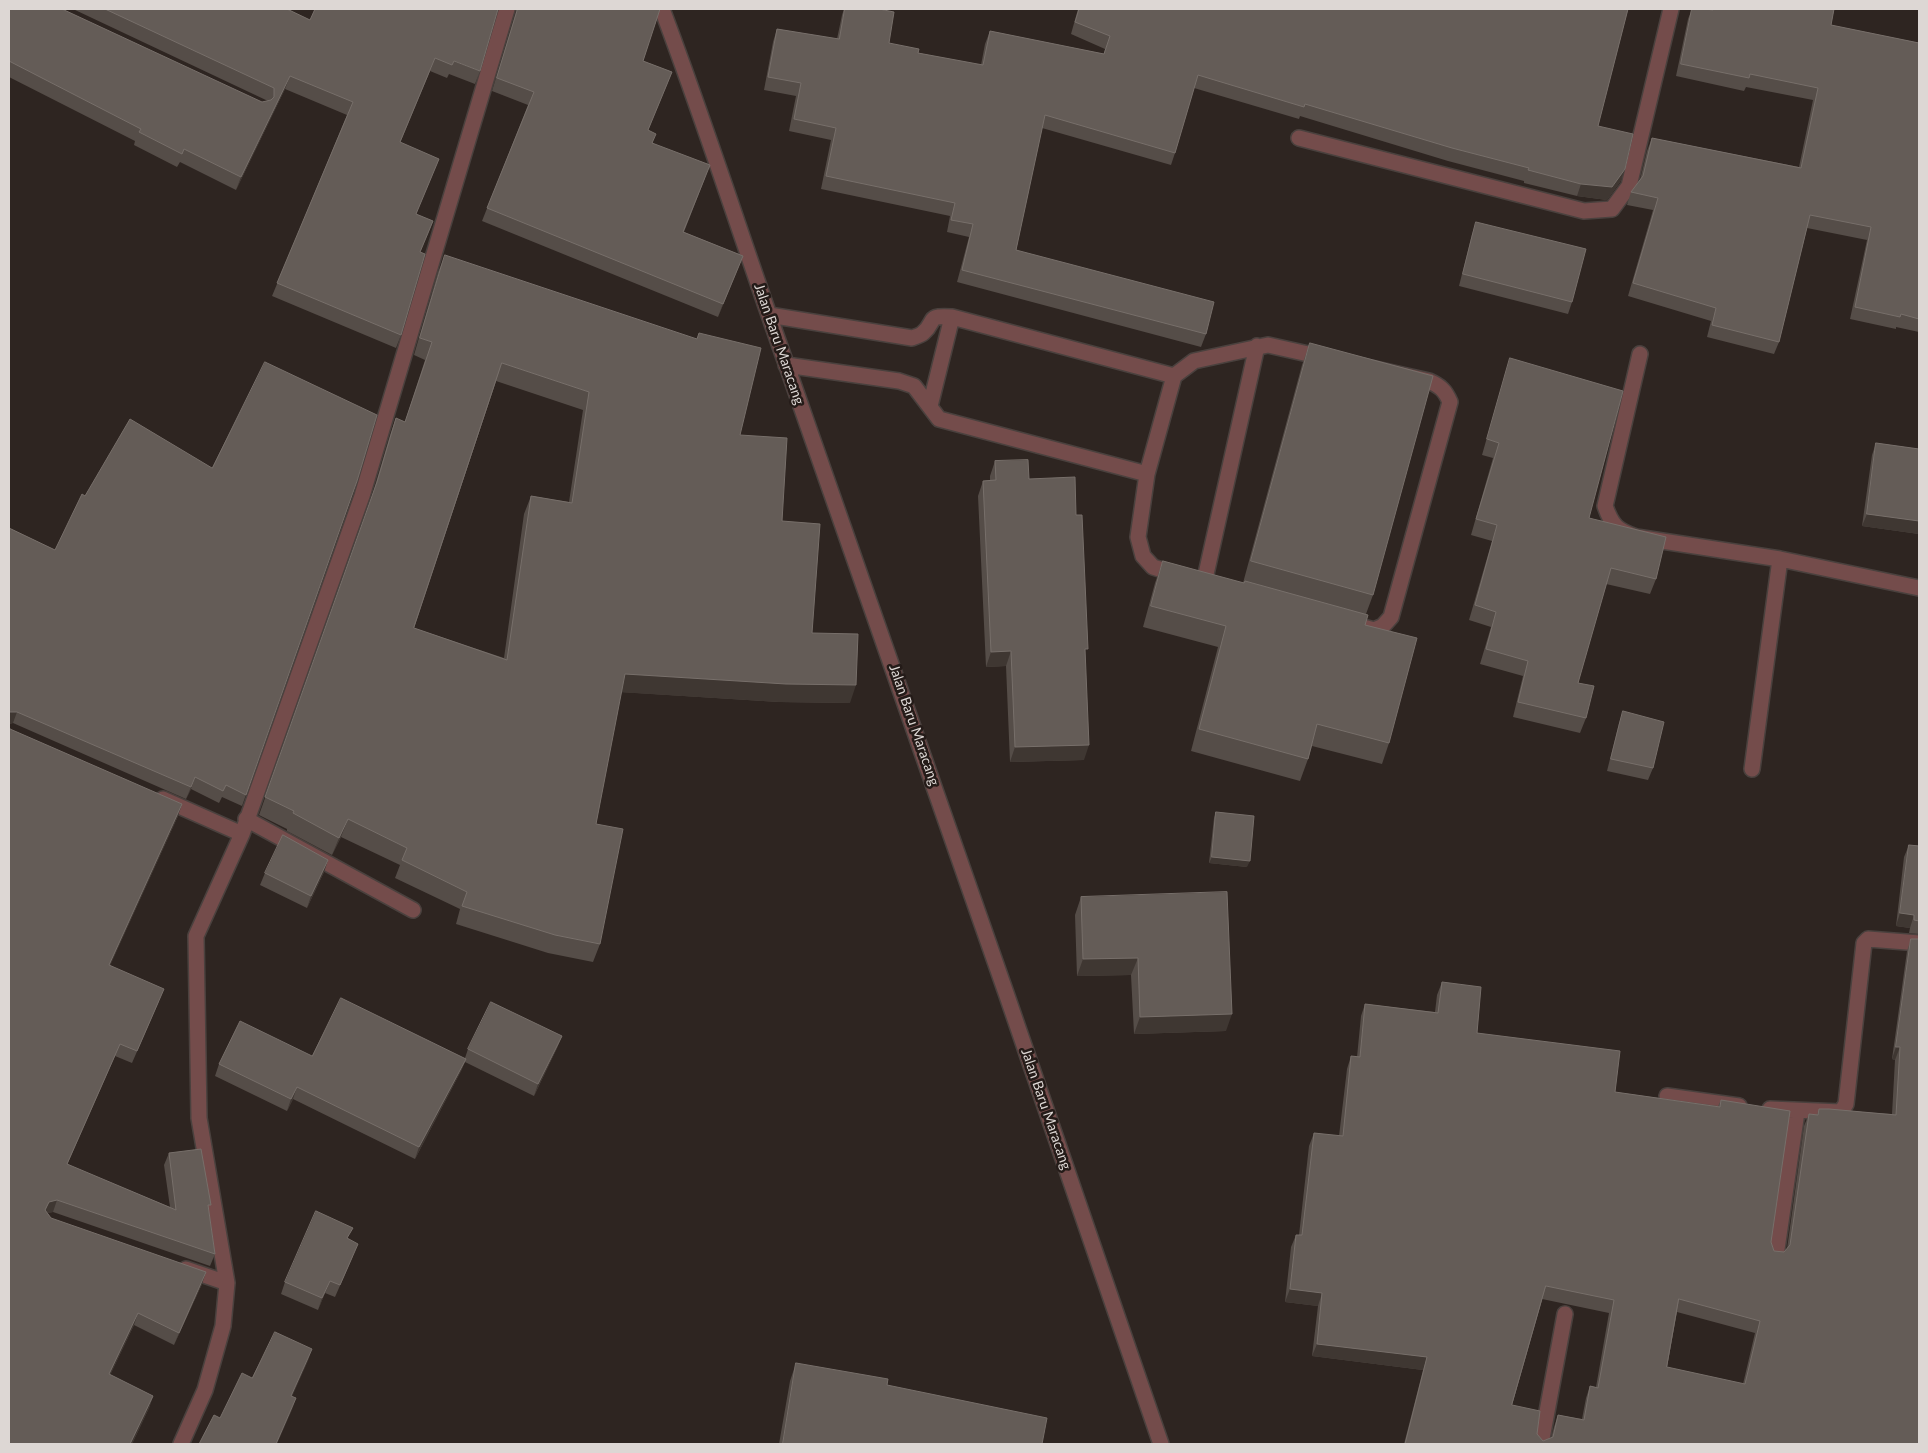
<!DOCTYPE html>
<style>
body{margin:0}
#map{position:relative;width:1928px;height:1453px;overflow:hidden;background:#2e2521;font-family:Lato,sans-serif}
canvas{display:block}
.frame{position:absolute;inset:0;border:10px solid #ddd7d4;pointer-events:none}
</style>
<div id="map">
<canvas width="1928" height="1453"></canvas>
<div class="frame"></div>
</div>
<script>
const context = document.querySelector('canvas').getContext('2d');
context.lineJoin = 'round';
function strokePath(path, color, width, dash) {
  context.strokeStyle = color;
  context.lineWidth = width;
  context.lineCap = dash ? 'butt' : 'round';
  context.setLineDash(dash || []);
  context.stroke(path);
}
function fillPath(path, color) {
  context.fillStyle = color;
  context.fill(path, 'evenodd');
}
function drawText(font, color, halo, rows, align = 'center') {
  context.font = font + ' Lato,sans-serif';
  context.lineWidth = 5;
  context.setLineDash([]);
  context.textBaseline = 'middle';
  context.strokeStyle = halo;
  context.fillStyle = color;
  for (const [text, x, y, turn = 0] of rows) {
    context.save();
    context.translate(x, y);
    context.rotate((+turn || 0) * Math.PI / 180);
    context.textAlign = isNaN(turn) ? turn : align;
    if (halo) context.strokeText(text, 0, 0);
    context.fillText(text, 0, 0);
    context.restore();
  }
}
const minor = new Path2D(`
 M 662,9 C 707,128 745,249 788,369 C 915,727 1038,1085 1161,1444
 M 1299,138 L 1584,211 L 1612,209 L 1629,186 L 1671,9
 M 769,315 L 912,338 C 915,337 921,335 923,333 C 937,321 925,315 952,317 L 1174,376
 M 1268,345 L 1429,381 C 1440,386 1445,390 1450,402 L 1391,617 L 1383,626 L 1374,630 L 1204,583 L 1153,567 L 1143,556 L 1138,537 L 1147,474 L 1174,376 L 1194,361 Z
 M 1640,354 L 1605,506 C 1612,526 1617,530 1636,537 L 1780,559 L 1919,588
 M 786,365 L 899,381 L 914,386 L 939,419 L 1147,474
 M 930,406 L 952,317
 M 1204,583 L 1257,346
 M 1752,769 L 1780,559
 M 163,799 L 242,834
 M 246,819 L 413,910
 M 1667,1096 L 1739,1106
 M 1770,1109 L 1841,1112 L 1846,1104 L 1864,943 L 1868,939 L 1919,943
 M 1776,1256 L 1797,1112
 M 186,1269 L 227,1283
 M 181,1444 L 205,1390 L 223,1326 L 227,1283 L 199,1118 L 196,936 L 242,834 L 362,496 L 507,9
 M 1541,1444 L 1565,1314`);
strokePath(minor, '#4a413e', 18);
strokePath(minor, '#744c4b', 15);
fillPath(new Path2D(`
 M 9,9 L 262,102 L 268,101 L 73,9 L 287,9 L 310,20 L 315,9 L 480,71 L 475,84 L 449,74 L 447,78 L 430,71 L 400,143 L 439,159 L 416,214 L 433,221 L 420,252 L 401,335 L 396,348 L 272,296 L 347,115 L 285,89 L 236,190 L 180,162 L 177,167 L 134,145 L 135,141 L 9,77 Z
 M 515,9 L 660,9 L 643,61 L 672,72 L 648,130 L 653,143 L 705,178 L 684,232 L 743,256 L 718,317 L 482,221 L 528,105 L 492,91 L 516,11 Z
 M 844,9 L 879,9 L 889,43 L 918,53 L 981,65 L 985,44 L 990,31 L 1104,54 L 1105,49 L 1071,34 L 1078,9 L 1628,9 L 1598,126 L 1625,169 L 1620,182 L 1607,200 L 1577,196 L 1524,183 L 1524,181 L 1448,161 L 1300,116 L 1299,119 L 1194,88 L 1175,153 L 1171,165 L 1042,128 L 1016,250 L 1206,334 L 1201,347 L 957,282 L 969,237 L 947,232 L 950,216 L 821,189 L 831,140 L 789,131 L 796,96 L 764,90 L 773,42 L 777,29 L 837,39 L 842,15 Z
 M 1692,9 L 1711,10 L 1711,9 L 1834,9 L 1831,25 L 1919,43 L 1919,332 L 1896,327 L 1896,329 L 1850,319 L 1867,240 L 1807,228 L 1779,342 L 1774,354 L 1707,337 L 1711,321 L 1628,296 L 1653,210 L 1627,205 L 1631,192 L 1640,180 L 1647,151 L 1652,138 L 1799,167 L 1813,100 L 1746,87 L 1744,91 L 1676,76 L 1688,19 Z
 M 1476,222 L 1572,302 L 1568,314 L 1459,286 L 1472,234 Z
 M 445,255 L 740,435 L 782,521 L 812,633 L 850,703 L 779,702 L 621,692 L 596,824 L 600,944 L 593,962 L 548,953 L 456,924 L 460,909 L 395,878 L 400,865 L 341,837 L 332,855 L 287,831 L 287,829 L 259,815 L 371,499 L 390,435 L 396,418 L 405,422 L 425,360 L 414,355 L 438,272 ZM 496,381 L 583,410 L 569,502 L 531,496 L 524,514 L 504,658 L 414,628 Z
 M 1310,343 L 1373,595 L 1366,614 L 1365,625 L 1389,743 L 1382,764 L 1312,746 L 1308,759 L 1300,781 L 1191,751 L 1218,647 L 1143,627 L 1155,583 L 1163,561 L 1243,583 L 1302,365 Z
 M 1510,358 L 1589,518 L 1656,579 L 1650,594 L 1606,584 L 1578,683 L 1586,718 L 1580,733 L 1513,717 L 1523,676 L 1480,664 L 1491,627 L 1469,620 L 1492,541 L 1471,535 L 1493,458 L 1482,455 L 1505,374 Z
 M 1876,443 L 1919,449 L 1919,534 L 1862,526 L 1872,455 Z
 M 995,461 L 1029,479 L 1076,515 L 1085,655 L 1084,760 L 1010,762 L 1006,666 L 986,667 L 978,496 L 983,481 L 990,480 L 990,476 Z
 M 212,468 L 357,481 L 242,806 L 222,797 L 219,803 L 191,789 L 186,799 L 13,723 L 9,724 L 9,528 L 55,550 L 85,496 Z
 M 1623,711 L 1653,768 L 1648,780 L 1607,771 L 1619,723 Z
 M 10,729 L 178,816 L 110,965 L 159,1001 L 132,1063 L 115,1056 L 67,1165 L 170,1207 L 164,1165 L 169,1153 L 209,1211 L 215,1254 L 210,1266 L 53,1212 L 47,1213 L 51,1218 L 202,1284 L 174,1345 L 134,1325 L 110,1375 L 153,1396 L 149,1408 L 132,1444 L 9,1444 Z
 M 1216,812 L 1247,867 L 1209,863 L 1214,818 Z
 M 1909,845 L 1919,846 L 1919,934 L 1909,933 L 1910,928 L 1896,926 L 1904,857 Z
 M 328,860 L 324,872 L 307,908 L 260,885 L 265,873 Z
 M 1081,897 L 1226,1031 L 1134,1034 L 1131,975 L 1077,976 L 1075,915 Z
 M 1911,939 L 1919,1444 L 1404,1444 L 1423,1370 L 1312,1356 L 1318,1306 L 1285,1302 L 1291,1247 L 1296,1235 L 1299,1235 L 1309,1146 L 1314,1133 L 1339,1136 L 1347,1069 L 1351,1056 L 1357,1057 L 1361,1016 L 1365,1004 L 1435,1012 L 1437,995 L 1442,982 L 1477,1033 L 1615,1092 L 1718,1106 L 1721,1100 L 1774,1251 L 1784,1252 L 1787,1249 L 1804,1126 L 1809,1114 L 1817,1115 L 1819,1109 L 1892,1114 L 1895,1060 L 1892,1059 L 1907,951 ZM 1542,1299 L 1609,1313 L 1596,1387 L 1590,1386 L 1586,1398 L 1582,1419 L 1558,1415 L 1554,1427 L 1551,1438 L 1543,1441 L 1537,1434 L 1512,1405 ZM 1677,1312 L 1755,1333 L 1743,1384 L 1667,1367 Z
 M 562,1036 L 557,1048 L 534,1096 L 465,1062 L 461,1071 L 415,1159 L 293,1099 L 287,1111 L 215,1076 L 219,1064 L 312,1056 L 465,1058 L 468,1049 Z
 M 348,1239 L 353,1256 L 335,1297 L 325,1293 L 318,1310 L 281,1294 L 285,1282 Z
 M 796,1363 L 887,1385 L 1042,1444 L 779,1444 L 790,1381 Z`), '#554d48');
fillPath(new Path2D(`
 M 435,58 L 430,71 L 395,155 L 400,142 Z
 M 672,72 L 667,85 L 643,143 L 648,130 Z
 M 290,76 L 285,89 L 236,190 L 241,177 Z
 M 1625,169 L 1620,182 L 1607,200 L 1577,196 L 1581,184 Z
 M 433,221 L 428,234 L 415,265 L 420,252 Z
 M 743,256 L 738,269 L 718,317 L 723,304 Z
 M 1867,514 L 1919,521 L 1919,534 L 1862,526 Z
 M 1011,651 L 1006,666 L 986,667 L 991,652 Z
 M 625,674 L 856,685 L 850,703 L 779,702 L 618,692 Z
 M 9,712 L 17,712 L 13,723 L 9,724 Z
 M 1089,745 L 1084,760 L 1010,762 L 1015,747 Z
 M 195,777 L 191,789 L 186,799 L 191,787 Z
 M 182,804 L 178,816 L 105,977 L 109,965 Z
 M 348,819 L 341,837 L 332,855 L 339,838 Z
 M 1212,857 L 1250,861 L 1247,867 L 1209,863 Z
 M 328,860 L 324,872 L 307,908 L 311,896 Z
 M 1900,913 L 1914,915 L 1910,928 L 1896,926 Z
 M 1138,958 L 1131,975 L 1077,976 L 1083,959 Z
 M 1232,1014 L 1226,1031 L 1134,1034 L 1140,1017 Z
 M 562,1036 L 557,1048 L 534,1096 L 538,1084 Z
 M 120,1044 L 115,1056 L 62,1176 L 67,1164 Z
 M 1896,1047 L 1900,1047 L 1895,1060 L 1892,1059 Z
 M 466,1059 L 461,1071 L 415,1159 L 419,1147 Z
 M 297,1087 L 293,1099 L 287,1111 L 291,1099 Z
 M 57,1200 L 53,1212 L 44,1214 L 49,1202 Z
 M 206,1272 L 202,1284 L 174,1345 L 179,1333 Z
 M 330,1281 L 325,1293 L 318,1310 L 322,1298 Z
 M 1290,1289 L 1322,1293 L 1318,1306 L 1285,1302 Z
 M 138,1313 L 134,1325 L 105,1386 L 109,1374 Z
 M 1317,1344 L 1427,1357 L 1423,1370 L 1312,1356 Z
 M 312,1349 L 308,1361 L 287,1408 L 291,1396 Z
 M 153,1396 L 149,1408 L 132,1444 L 130,1444 Z
 M 296,1398 L 292,1410 L 277,1444 L 276,1444 Z`), '#3f3732');
const building = new Path2D(`
 M 9,9 L 62,9 L 262,102 L 271,100 L 274,97 L 274,88 L 105,9 L 287,9 L 310,20 L 315,9 L 498,9 L 480,71 L 454,61 L 452,65 L 435,58 L 400,142 L 439,159 L 416,214 L 433,221 L 420,252 L 425,254 L 401,335 L 277,283 L 353,102 L 290,76 L 241,177 L 184,149 L 182,154 L 139,132 L 141,129 L 9,61 Z
 M 518,9 L 660,9 L 643,61 L 672,72 L 648,130 L 656,134 L 652,143 L 710,165 L 683,232 L 743,256 L 723,304 L 487,208 L 534,92 L 497,78 Z
 M 845,9 L 879,9 L 894,12 L 889,43 L 919,49 L 918,53 L 983,65 L 990,31 L 1104,54 L 1110,36 L 1075,22 L 1079,9 L 1628,9 L 1598,126 L 1633,134 L 1625,169 L 1612,187 L 1581,184 L 1528,170 L 1529,168 L 1452,148 L 1305,104 L 1304,107 L 1198,75 L 1175,153 L 1045,115 L 1016,250 L 1214,302 L 1206,334 L 962,270 L 973,224 L 951,220 L 955,203 L 826,176 L 836,128 L 794,119 L 801,83 L 768,77 L 777,29 L 839,39 Z
 M 1692,9 L 1705,9 L 1713,10 L 1713,9 L 1834,9 L 1831,25 L 1919,43 L 1919,319 L 1901,314 L 1900,317 L 1855,307 L 1871,227 L 1810,215 L 1779,342 L 1712,325 L 1716,308 L 1633,283 L 1658,198 L 1631,192 L 1643,176 L 1652,138 L 1801,168 L 1818,88 L 1750,74 L 1749,78 L 1681,64 Z
 M 1476,222 L 1586,249 L 1572,302 L 1463,274 Z
 M 445,255 L 697,339 L 699,333 L 761,348 L 740,435 L 787,438 L 782,521 L 820,524 L 812,633 L 858,634 L 856,685 L 786,684 L 625,674 L 596,824 L 623,829 L 600,944 L 555,935 L 462,906 L 467,892 L 402,860 L 407,848 L 348,819 L 339,838 L 293,813 L 294,811 L 265,797 L 377,482 L 396,418 L 405,422 L 432,342 L 420,338 ZM 502,363 L 589,392 L 572,503 L 531,496 L 507,660 L 414,628 Z
 M 1310,343 L 1433,376 L 1373,595 L 1251,561 Z
 M 1510,358 L 1623,391 L 1589,518 L 1666,537 L 1656,579 L 1611,568 L 1578,683 L 1594,686 L 1586,718 L 1518,702 L 1528,661 L 1486,649 L 1496,612 L 1475,605 L 1497,525 L 1476,519 L 1499,443 L 1487,439 Z
 M 265,362 L 377,415 L 357,481 L 246,795 L 226,785 L 223,791 L 195,777 L 191,787 L 17,712 L 9,712 L 9,528 L 55,550 L 82,494 L 85,496 L 130,419 L 212,468 Z
 M 1876,443 L 1919,449 L 1919,521 L 1867,514 Z
 M 1028,460 L 1029,479 L 1075,477 L 1076,515 L 1082,515 L 1088,649 L 1085,649 L 1089,745 L 1015,747 L 1011,651 L 991,652 L 983,481 L 996,480 L 995,461 Z
 M 1163,561 L 1244,583 L 1245,581 L 1368,615 L 1365,625 L 1417,638 L 1389,743 L 1317,724 L 1308,759 L 1199,729 L 1226,626 L 1151,606 Z
 M 1623,711 L 1664,722 L 1653,768 L 1611,759 Z
 M 9,727 L 10,729 L 182,804 L 109,965 L 164,989 L 137,1051 L 120,1044 L 67,1164 L 176,1210 L 169,1153 L 201,1149 L 211,1205 L 208,1205 L 215,1254 L 57,1200 L 49,1202 L 45,1210 L 51,1218 L 206,1272 L 179,1333 L 138,1313 L 109,1374 L 153,1396 L 130,1444 L 9,1444 Z
 M 1216,812 L 1254,816 L 1250,861 L 1212,857 Z
 M 283,835 L 328,860 L 311,896 L 265,873 Z
 M 1909,845 L 1919,846 L 1919,921 L 1914,920 L 1914,915 L 1900,913 Z
 M 1227,892 L 1232,1014 L 1140,1017 L 1138,958 L 1083,959 L 1081,897 Z
 M 1911,939 L 1919,939 L 1919,1444 L 1405,1444 L 1427,1357 L 1317,1344 L 1322,1293 L 1290,1289 L 1296,1235 L 1302,1235 L 1314,1133 L 1343,1136 L 1351,1056 L 1360,1057 L 1365,1004 L 1438,1013 L 1442,982 L 1481,987 L 1477,1033 L 1620,1051 L 1615,1092 L 1720,1107 L 1721,1100 L 1790,1111 L 1771,1242 L 1774,1251 L 1784,1252 L 1790,1245 L 1809,1114 L 1818,1115 L 1819,1109 L 1829,1109 L 1896,1115 L 1900,1047 L 1896,1047 ZM 1546,1286 L 1614,1300 L 1598,1388 L 1590,1386 L 1584,1420 L 1558,1415 L 1553,1437 L 1543,1441 L 1537,1434 L 1540,1411 L 1512,1405 ZM 1679,1299 L 1760,1321 L 1745,1384 L 1667,1367 Z
 M 341,998 L 466,1059 L 419,1147 L 297,1087 L 291,1099 L 219,1064 L 240,1021 L 312,1056 Z
 M 491,1002 L 562,1036 L 538,1084 L 468,1049 Z
 M 316,1211 L 353,1228 L 347,1238 L 358,1244 L 340,1285 L 330,1281 L 322,1298 L 285,1282 Z
 M 275,1332 L 312,1349 L 291,1396 L 296,1398 L 276,1444 L 199,1444 L 214,1415 L 220,1418 L 242,1373 L 252,1378 Z
 M 796,1363 L 888,1379 L 887,1385 L 1047,1418 L 1042,1444 L 783,1444 Z`);
fillPath(building, '#645c57');
strokePath(building, '#776f6a', 1);
drawText('14px', '#ddd7d4', '#241b18', [
 ["Jalan Baru Maracang",779,344,71],
 ["Jalan Baru Maracang",914,725,71],
 ["Jalan Baru Maracang",1046,1109,71]
]);
</script>
